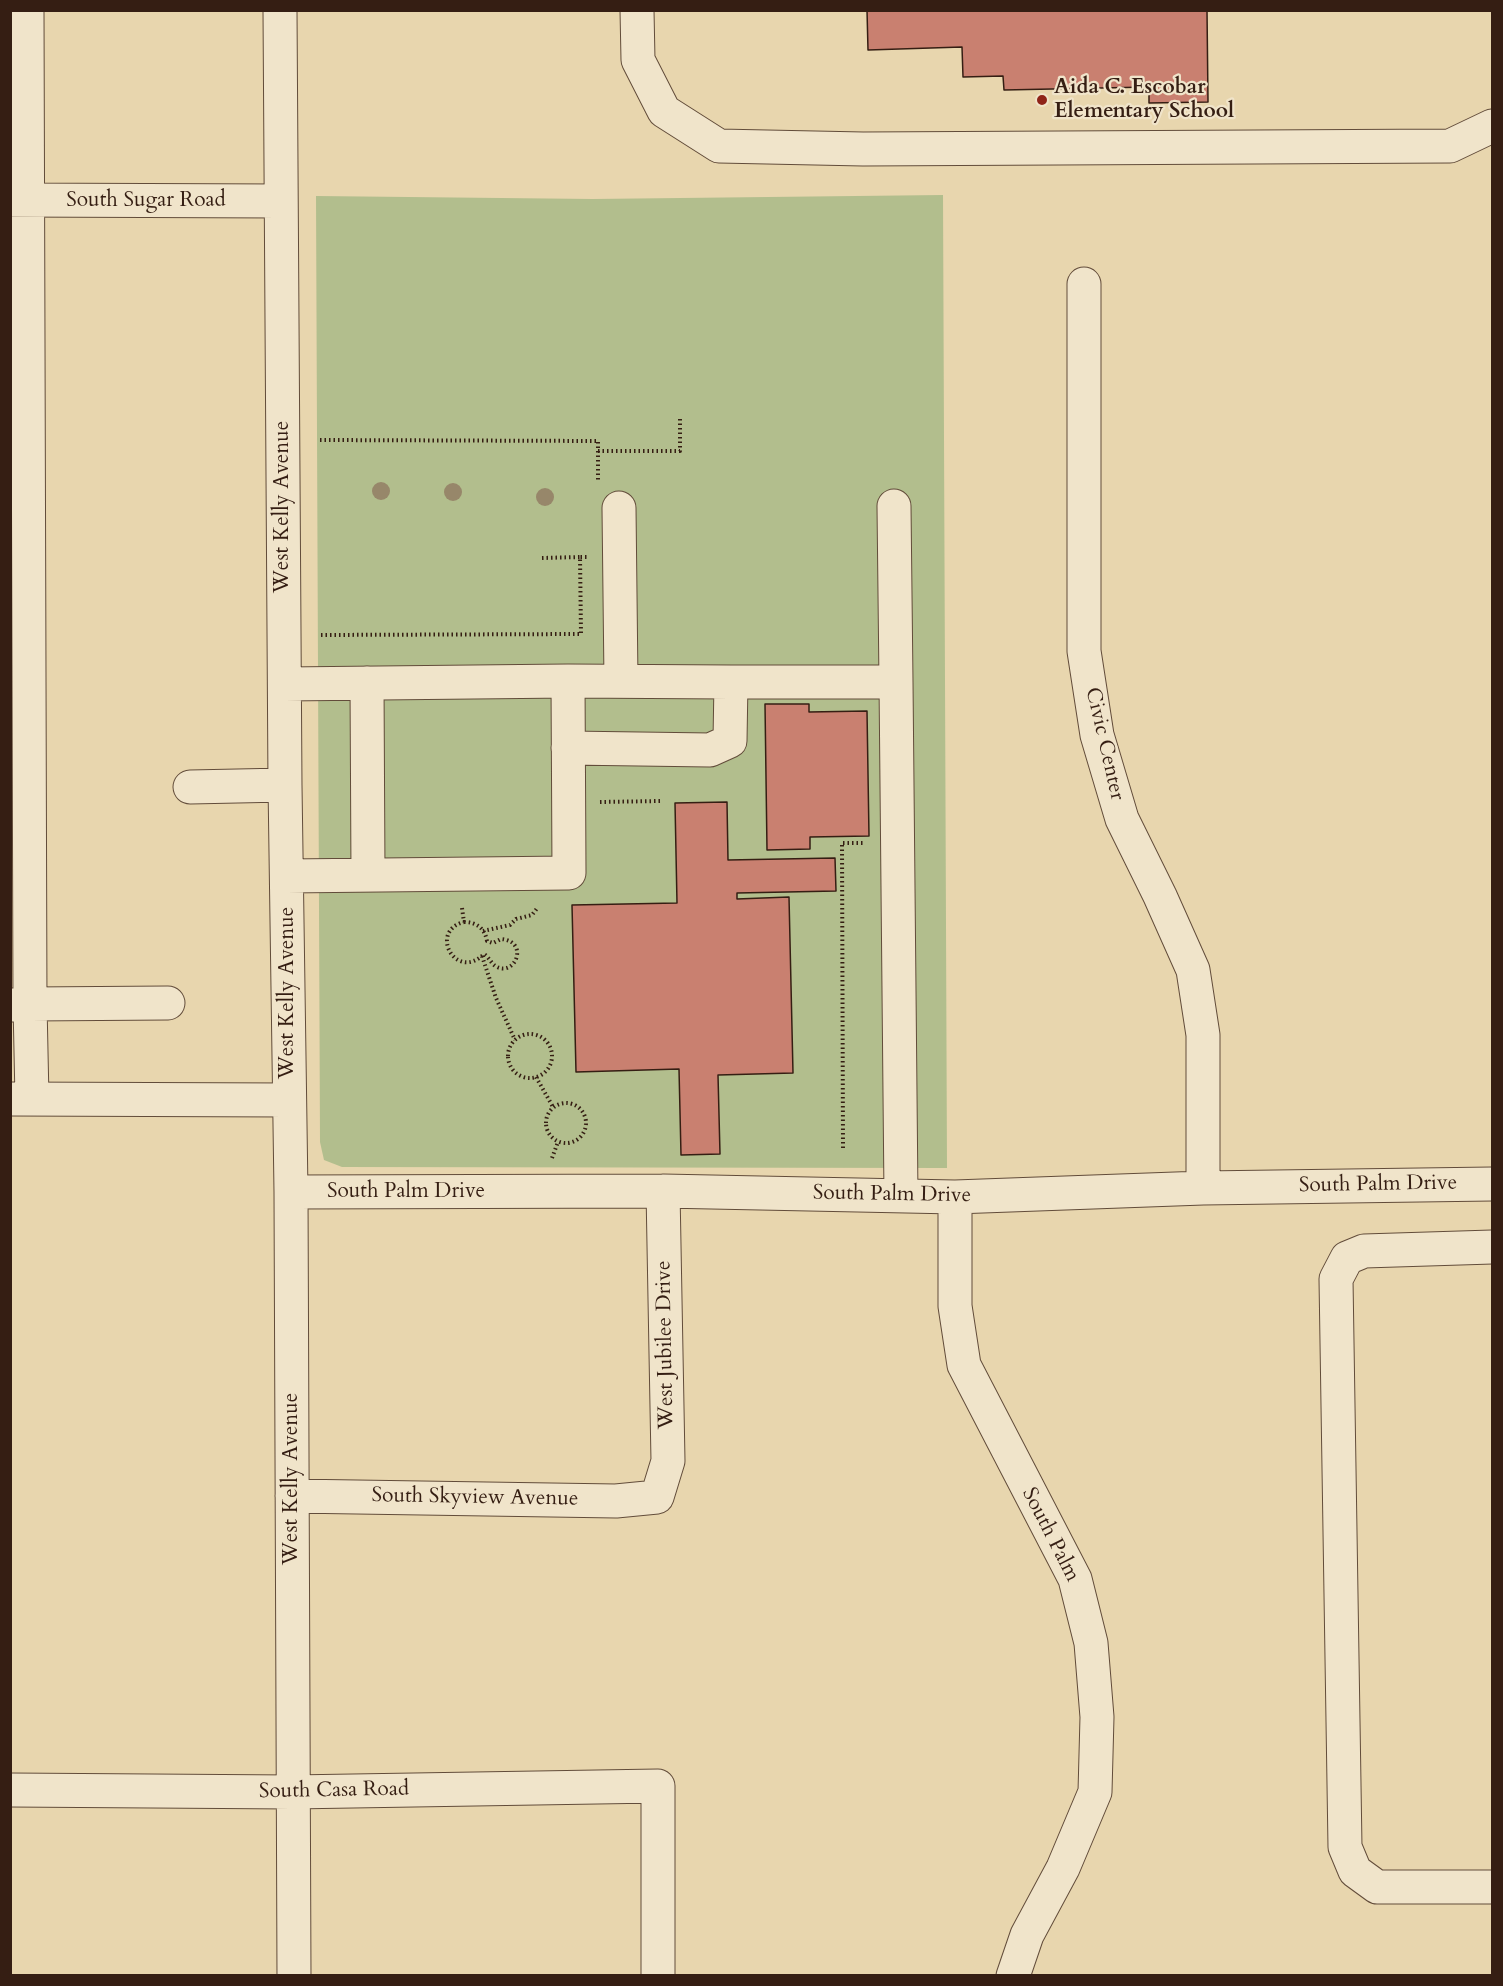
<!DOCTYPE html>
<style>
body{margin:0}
#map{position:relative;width:1503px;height:1986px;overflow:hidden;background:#e8d6ae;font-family:Cardo,serif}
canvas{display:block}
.frame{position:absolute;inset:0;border:12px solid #351e13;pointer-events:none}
</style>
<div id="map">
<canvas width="1503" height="1986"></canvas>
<div class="frame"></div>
</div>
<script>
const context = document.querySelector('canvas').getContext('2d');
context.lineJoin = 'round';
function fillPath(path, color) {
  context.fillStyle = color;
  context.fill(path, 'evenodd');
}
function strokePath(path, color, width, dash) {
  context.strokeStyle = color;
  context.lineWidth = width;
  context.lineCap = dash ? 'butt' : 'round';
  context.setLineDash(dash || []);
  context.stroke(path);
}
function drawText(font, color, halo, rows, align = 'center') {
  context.font = font + ' Cardo,serif';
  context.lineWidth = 4.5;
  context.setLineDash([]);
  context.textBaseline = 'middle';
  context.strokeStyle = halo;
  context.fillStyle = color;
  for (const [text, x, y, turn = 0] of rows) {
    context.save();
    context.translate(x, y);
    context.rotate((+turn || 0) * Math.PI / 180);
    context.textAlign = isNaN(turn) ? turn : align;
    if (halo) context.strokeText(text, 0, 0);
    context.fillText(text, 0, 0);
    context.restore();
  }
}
fillPath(new Path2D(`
 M 943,195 L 947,1168 L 342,1167 L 324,1160 L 320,1142 L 316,196 L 593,199 Z`), '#b2be8d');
const building = new Path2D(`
 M 867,10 L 1207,10 L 1208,102 L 1149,103 L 1149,87 L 1004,90 L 1003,76 L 963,77 L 962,47 L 868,50 Z
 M 765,704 L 809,704 L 809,712 L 867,711 L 869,836 L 810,837 L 810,849 L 767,850 Z
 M 727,802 L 728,860 L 835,858 L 836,891 L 737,893 L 737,899 L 789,897 L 793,1073 L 718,1075 L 720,1154 L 681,1155 L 679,1069 L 576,1072 L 572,905 L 677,903 L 675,803 Z`);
fillPath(building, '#c98070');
strokePath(building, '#351e13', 1.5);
const minor = new Path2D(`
 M 27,10 L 30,1004 L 168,1003
 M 280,10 L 285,785 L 291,1192 L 294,1976
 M 637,10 L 638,60 L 664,111 L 719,146 L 863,149 L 1450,146 L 1492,126
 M 10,200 L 281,201
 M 1084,284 L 1084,651 L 1097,735 L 1122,819 L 1160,896 L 1193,970 L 1203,1035 L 1203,1188
 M 894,506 L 896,682
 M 619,508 L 621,681
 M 731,682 L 896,682 L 901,1196
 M 367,683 L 368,875
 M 285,684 L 568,681 L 569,873 L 287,876
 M 568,748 L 710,750 L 730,741 L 731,682 L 568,681
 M 190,787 L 285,785
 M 10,1005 L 30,1004 L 32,1099
 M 10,1099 L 288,1100
 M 291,1192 L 663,1191 L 955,1197 L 1203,1188 L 1492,1184
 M 955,1197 L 955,1306 L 964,1365 L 1075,1579 L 1091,1643 L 1097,1717 L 1095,1792 L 1063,1868 L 1027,1935 L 1013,1976
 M 1492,1247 L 1364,1251 L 1347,1258 L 1336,1279 L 1345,1847 L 1355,1871 L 1377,1887 L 1492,1887
 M 292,1496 L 616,1501 L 657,1497 L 668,1461 L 663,1191
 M 10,1790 L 292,1792 L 658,1786 L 658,1976`);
strokePath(minor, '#624c3a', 35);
strokePath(new Path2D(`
 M 320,440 L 598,441 L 598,481
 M 598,451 L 680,451 L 680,417
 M 542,558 L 580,557
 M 321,635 L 581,634 L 580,557 L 587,557
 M 600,802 L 660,801
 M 462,908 L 464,922
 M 464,922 C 477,922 485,929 487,941 L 493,943 L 501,939 C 529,941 516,976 497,967 C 491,964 489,957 484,954 C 456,982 428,931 464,922 Z
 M 483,931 L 510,925 L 516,919 L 532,915 L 538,907
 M 482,956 L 496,998 L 515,1040
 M508 1056a22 22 0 1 1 44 0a22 22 0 1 1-44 0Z
 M 536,1077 L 553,1107
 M546 1123a20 20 0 1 1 40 0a20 20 0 1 1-40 0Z
 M 843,1148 L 842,843 L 864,843
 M 552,1158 L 558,1142`), '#351e13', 4, [1.5, 3]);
strokePath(minor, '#f0e4ca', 33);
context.fillStyle = '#97876a';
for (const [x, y] of [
 [381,491],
 [453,492],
 [545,497]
]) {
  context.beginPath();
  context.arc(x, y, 9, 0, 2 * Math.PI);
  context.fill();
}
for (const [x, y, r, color] of [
 [1042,100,6,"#8f2418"]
]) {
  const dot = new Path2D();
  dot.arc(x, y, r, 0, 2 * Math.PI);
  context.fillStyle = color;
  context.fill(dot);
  strokePath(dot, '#f0e4ca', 2);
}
drawText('bold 21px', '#351e13', '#f0e4ca', [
 ["Aida C. Escobar",1054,88],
 ["Elementary School",1054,112]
], 'left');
drawText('21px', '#351e13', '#f0e4ca', [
 ["South Sugar Road",146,201],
 ["West Kelly Avenue",283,507,-90],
 ["Civic Center",1104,744,77],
 ["West Kelly Avenue",288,993,-90],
 ["South Palm Drive",1378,1185,-1],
 ["South Palm Drive",406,1192],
 ["South Palm Drive",892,1195,1],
 ["West Jubilee Drive",666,1345,-91],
 ["West Kelly Avenue",292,1479,-90],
 ["South Skyview Avenue",475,1498,1],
 ["South Palm",1050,1535,63],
 ["South Casa Road",334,1791,-1]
]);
</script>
